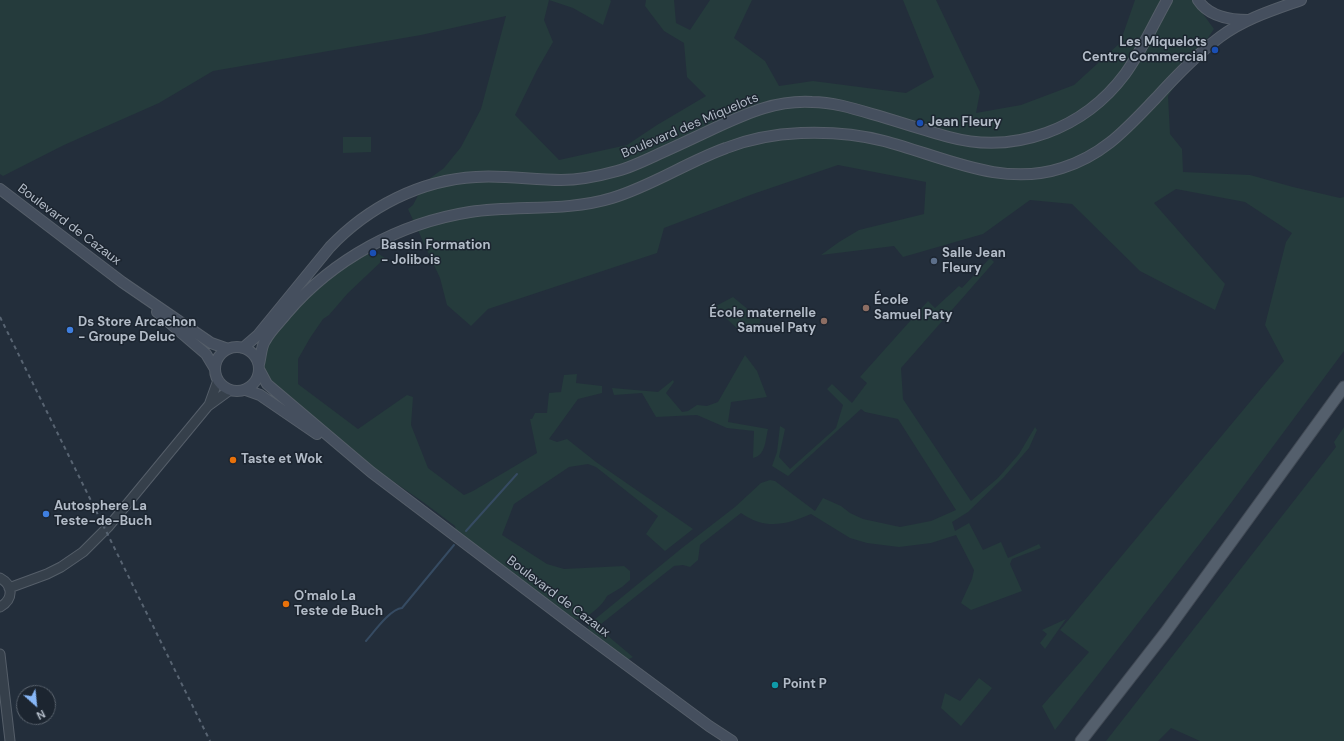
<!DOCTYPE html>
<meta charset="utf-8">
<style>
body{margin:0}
#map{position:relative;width:1344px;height:741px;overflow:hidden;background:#232e3b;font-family:"DM Sans",sans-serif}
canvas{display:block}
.north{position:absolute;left:16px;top:685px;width:40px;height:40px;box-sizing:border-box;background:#1c2530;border:1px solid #58616c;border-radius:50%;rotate:153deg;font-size:11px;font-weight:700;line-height:16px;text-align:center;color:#b2bbc7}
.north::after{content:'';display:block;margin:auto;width:14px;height:18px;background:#87b7f7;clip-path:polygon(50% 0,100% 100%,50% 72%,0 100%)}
</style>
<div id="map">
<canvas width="1344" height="741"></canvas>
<div class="north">N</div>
</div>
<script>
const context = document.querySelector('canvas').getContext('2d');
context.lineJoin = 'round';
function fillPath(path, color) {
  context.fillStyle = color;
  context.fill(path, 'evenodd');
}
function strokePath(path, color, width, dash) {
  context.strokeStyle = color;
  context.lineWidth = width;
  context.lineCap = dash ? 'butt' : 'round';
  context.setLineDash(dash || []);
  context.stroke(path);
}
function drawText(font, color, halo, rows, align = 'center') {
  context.font = font + ' "DM Sans",sans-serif';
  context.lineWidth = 3;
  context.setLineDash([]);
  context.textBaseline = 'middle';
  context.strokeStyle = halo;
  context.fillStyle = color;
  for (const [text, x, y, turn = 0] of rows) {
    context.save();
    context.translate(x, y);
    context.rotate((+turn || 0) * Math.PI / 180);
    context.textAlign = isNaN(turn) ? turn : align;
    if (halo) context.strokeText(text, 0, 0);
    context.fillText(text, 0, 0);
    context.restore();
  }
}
fillPath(new Path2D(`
 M 0,0 L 610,0 L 611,1 L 603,25 L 573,8 L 549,0 L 544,20 L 553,42 L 537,70 L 515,115 L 559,160 L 627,145 L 657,125 L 706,96 L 687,77 L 684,43 L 664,31 L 645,6 L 646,0 L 674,0 L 676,23 L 690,30 L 710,0 L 752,0 L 734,38 L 765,61 L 779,86 L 813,81 L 906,93 L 934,77 L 903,0 L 936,0 L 980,92 L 976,113 L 1021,105 L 1074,85 L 1120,43 L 1135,0 L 1193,0 L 1214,29 L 1168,96 L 1170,134 L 1182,149 L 1183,172 L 1250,175 L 1293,187 L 1340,198 L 1344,197 L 1344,351 L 1222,515 L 1055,730 L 1042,706 L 1089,652 L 1060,630 L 1284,361 L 1265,325 L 1286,242 L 1292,233 L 1245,202 L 1176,189 L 1154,203 L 1225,284 L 1215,310 L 1140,271 L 1072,204 L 1030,200 L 983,234 L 903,257 L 894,246 L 821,255 L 839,242 L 859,230 L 924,214 L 926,182 L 838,165 L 753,194 L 664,228 L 657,253 L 488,309 L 471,326 L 447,305 L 440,278 L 408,209 L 413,205 L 425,182 L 444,168 L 461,147 L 481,109 L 506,16 L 421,35 L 213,71 L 159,103 L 64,145 L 3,176 L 0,174 Z
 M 343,137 L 371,137 L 371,152 L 343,153 Z
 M 371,249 L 385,258 L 348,293 L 329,315 L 323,319 L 310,338 L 298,359 L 298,384 L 358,429 L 407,395 L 413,397 L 411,425 L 428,468 L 464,495 L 473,491 L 537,453 L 530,419 L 532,419 L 535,413 L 547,413 L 549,393 L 561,392 L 564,375 L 577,374 L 576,383 L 602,386 L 602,393 L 578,399 L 549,439 L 557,442 L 567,439 L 596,462 L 693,529 L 665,551 L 646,534 L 658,516 L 596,467 L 588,464 L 569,467 L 514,504 L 502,535 L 547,564 L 564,569 L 624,566 L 630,571 L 630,580 L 622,587 L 607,596 C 602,606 591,614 581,620 L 571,618 L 521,579 L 456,531 L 455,526 L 423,502 L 371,466 L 270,381 L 263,367 L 267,344 L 301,304 L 340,270 Z
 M 990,258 L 994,262 L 901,368 L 903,399 L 971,501 L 998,478 L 1019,454 L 1035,427 L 1037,430 L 1029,448 L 1004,477 L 968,512 L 952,522 L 955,531 L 969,523 L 983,550 L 1001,542 L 1008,558 L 1039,544 L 1041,548 L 1012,559 L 1010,564 L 1022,591 L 971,610 L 961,603 L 972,579 L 974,570 L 956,535 L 931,543 L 899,547 L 867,543 L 850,538 L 811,514 C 786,525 765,530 741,513 L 700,545 L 698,560 L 690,567 L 683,565 L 674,566 L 601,624 L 602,631 L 633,657 L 627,660 L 590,632 L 588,626 L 594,620 L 682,548 L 735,507 L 761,483 L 770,480 L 775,481 L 815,511 L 823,498 L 841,506 L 850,513 L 863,519 L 900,527 L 931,521 L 956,510 L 898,419 L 865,412 L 861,409 L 788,476 L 772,466 L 777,452 L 780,426 L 785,429 L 779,457 L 790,469 L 836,428 L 843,405 L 827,389 L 832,384 L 852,403 L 867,383 L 860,377 L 928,301 L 935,308 L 959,286 L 962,288 Z
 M 733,297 L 761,320 L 756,331 L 752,332 L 741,332 L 714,307 Z
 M 745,355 L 757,371 L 767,397 L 731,402 L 728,422 L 768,429 C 765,441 766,455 753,458 L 754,431 L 727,428 L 697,415 L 656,417 L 642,393 L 614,395 L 612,388 L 658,392 L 673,380 L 674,382 L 666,393 L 682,412 L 688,411 L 697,405 L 707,406 L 718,402 Z
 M 1344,427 L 1344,741 L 1200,741 L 1171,728 L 1158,741 L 1106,741 L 1336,447 L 1334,442 Z
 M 1066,619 L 1045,649 L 1040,643 L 1047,634 L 1042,630 Z
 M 979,678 L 992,688 L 961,726 L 941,708 L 945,693 L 960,701 Z`), '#253b3c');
strokePath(new Path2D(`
 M 466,531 L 517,474
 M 366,641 C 374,632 390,609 402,608 L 454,545`), '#364b62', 2);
const tertiary = new Path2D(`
 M 209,405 L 218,380
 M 0,578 C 13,585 14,599 0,607
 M 9,588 L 47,574 L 61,567 L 83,552 L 109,526 L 208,406 L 230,390
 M 0,654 L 10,741`);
const secondary = new Path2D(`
 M 1198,0 C 1209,17 1230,20 1248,20
 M 0,189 L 122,282 L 211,343 L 228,349
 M 157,312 L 206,354 L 215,369
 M215 369a22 22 0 1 1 44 0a22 22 0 1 1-44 0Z
 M 243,348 L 258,335 L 330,247 C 368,207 420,180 476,177 C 504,175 533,180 561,180 C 580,180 599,176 617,171 C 632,167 646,160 661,153 C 679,145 698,136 717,127 C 748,113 776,100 812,102 C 832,102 852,108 872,114 C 897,121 923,130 949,137 C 1015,155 1084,129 1125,74 C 1141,52 1153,25 1167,0
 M 259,364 C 261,357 261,347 265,341 C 270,331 280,322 287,313 C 333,259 400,223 470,212 C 518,205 566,212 612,198 C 652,186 687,162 726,148 C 749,139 776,134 801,133 C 828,132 857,134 884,141 C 942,156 1001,188 1062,168 C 1104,155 1127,128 1156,98 C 1176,76 1196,55 1220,37 C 1244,19 1273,10 1301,0
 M 260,371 L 267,384 L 371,472 L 578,629 L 709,726 L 732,741
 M 246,390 L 260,395 L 317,434`);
const primary = new Path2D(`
 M 1081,741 L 1165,633 L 1344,387`);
strokePath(tertiary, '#555e69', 11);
strokePath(secondary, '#555e69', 12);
strokePath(primary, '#404954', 13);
strokePath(tertiary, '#36404b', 9);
strokePath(secondary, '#454f5e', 10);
strokePath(primary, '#545f6c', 11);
strokePath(new Path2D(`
 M 0,317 L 210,741`), '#586472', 2, [4, 4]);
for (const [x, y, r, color] of [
 [1215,50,4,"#1a4fb4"],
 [920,123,4,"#1a4fb4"],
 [373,253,4,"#1a4fb4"],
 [934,261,4,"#5c6f8a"],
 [866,308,4,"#8d6e63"],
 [824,321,4,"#8d6e63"],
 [70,330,4,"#3f7fe0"],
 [233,460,4,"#e8710a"],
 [46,514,4,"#3f7fe0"],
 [286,604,4,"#e8710a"],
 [775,685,4,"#0f9aa8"]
]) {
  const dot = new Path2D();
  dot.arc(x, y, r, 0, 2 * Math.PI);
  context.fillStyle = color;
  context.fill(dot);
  strokePath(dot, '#1c2530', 1.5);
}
drawText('bold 13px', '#b2bbc7', '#1c2530', [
 ["Les Miquelots",1207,43,"right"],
 ["Centre Commercial",1207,58,"right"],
 ["Jean Fleury",928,123],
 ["Bassin Formation",381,246],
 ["- Jolibois",381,261],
 ["Salle Jean",942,254],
 ["Fleury",942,269],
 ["École",874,301],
 ["Samuel Paty",874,316],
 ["École maternelle",816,314,"right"],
 ["Samuel Paty",816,329,"right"],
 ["Ds Store Arcachon",78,323],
 ["- Groupe Deluc",78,338],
 ["Taste et Wok",241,460],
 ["Autosphere La",54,507],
 ["Teste-de-Buch",54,522],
 ["O'malo La",294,597],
 ["Teste de Buch",294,612],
 ["Point P",783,685]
], 'left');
drawText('13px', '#b2bbc7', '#1c2530', [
 ["Boulevard des Miquelots",690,126,-23],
 ["Boulevard de Cazaux",69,225,37],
 ["Boulevard de Cazaux",558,597,37]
]);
</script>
